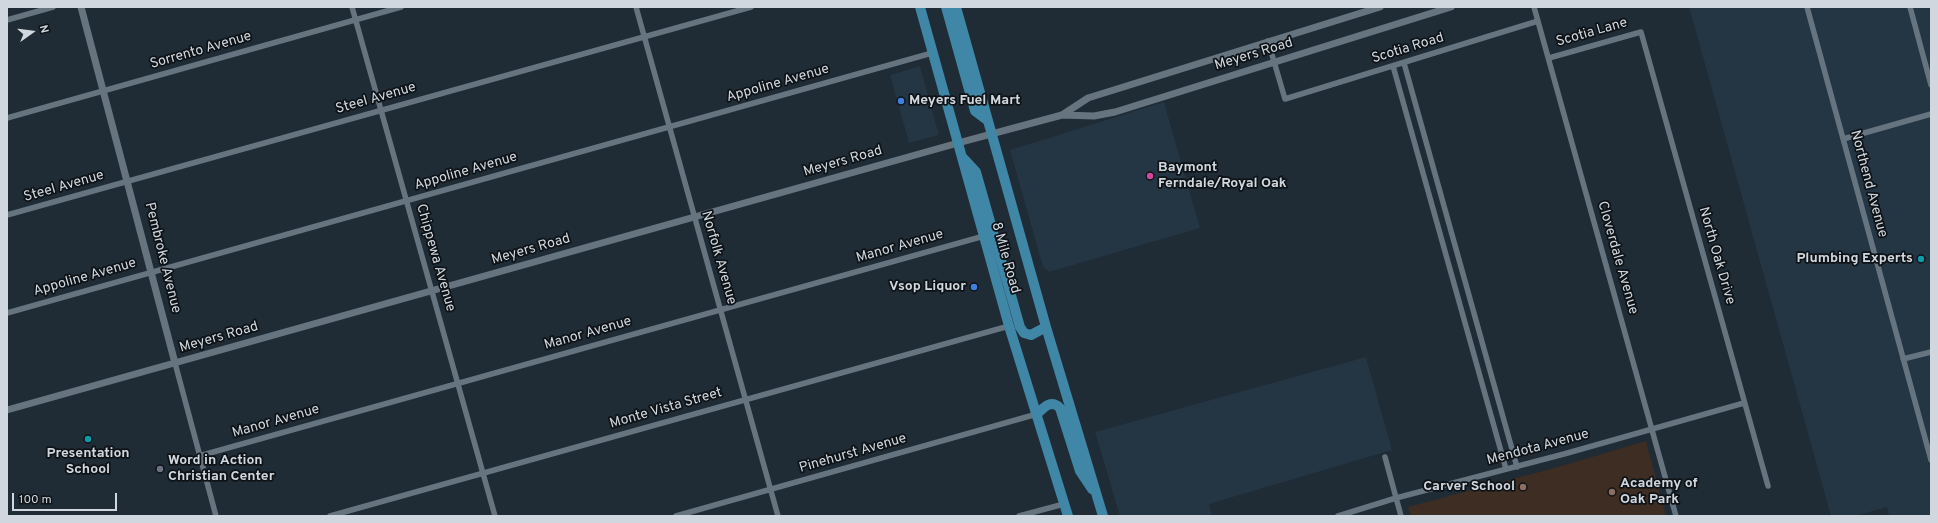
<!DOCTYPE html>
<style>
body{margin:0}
#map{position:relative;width:1938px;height:523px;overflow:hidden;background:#1f2b35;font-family:Overpass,sans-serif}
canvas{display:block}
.frame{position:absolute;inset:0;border:8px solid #d0d7de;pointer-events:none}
.north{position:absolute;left:12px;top:12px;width:40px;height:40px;-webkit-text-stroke:3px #0e1317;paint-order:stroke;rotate:76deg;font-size:11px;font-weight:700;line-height:16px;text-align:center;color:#d0d7de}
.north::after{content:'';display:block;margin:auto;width:14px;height:18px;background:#d0d7de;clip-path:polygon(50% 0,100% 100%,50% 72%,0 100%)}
.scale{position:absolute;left:12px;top:493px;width:105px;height:18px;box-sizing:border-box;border:2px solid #d0d7de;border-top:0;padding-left:5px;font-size:12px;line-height:14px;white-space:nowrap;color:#d0d7de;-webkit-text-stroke:3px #0e1317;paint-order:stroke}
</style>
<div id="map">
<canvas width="1938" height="523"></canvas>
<div class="frame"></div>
<div class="north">N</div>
<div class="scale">100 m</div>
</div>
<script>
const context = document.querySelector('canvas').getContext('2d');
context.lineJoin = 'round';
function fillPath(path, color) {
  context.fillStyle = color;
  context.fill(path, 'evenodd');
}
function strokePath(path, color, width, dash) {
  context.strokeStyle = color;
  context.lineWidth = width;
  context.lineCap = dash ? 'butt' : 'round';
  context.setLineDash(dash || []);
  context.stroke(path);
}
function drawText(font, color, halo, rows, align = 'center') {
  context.font = font + ' Overpass,sans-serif';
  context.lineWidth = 3.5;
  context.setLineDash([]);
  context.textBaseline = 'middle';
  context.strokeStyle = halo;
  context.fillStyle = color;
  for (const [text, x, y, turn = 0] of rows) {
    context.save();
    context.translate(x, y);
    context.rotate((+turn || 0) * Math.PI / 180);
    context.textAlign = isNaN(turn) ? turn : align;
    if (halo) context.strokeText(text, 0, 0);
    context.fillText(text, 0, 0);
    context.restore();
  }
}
fillPath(new Path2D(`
 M 1689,7 L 1931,7 L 1931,516 L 1889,516 L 1887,507 L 1855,516 L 1831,516 Z
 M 920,66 L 939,135 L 909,143 L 890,75 Z
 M 1164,102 L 1200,228 L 1049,272 L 1043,267 L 1010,150 Z
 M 1366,357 L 1392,450 L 1209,504 L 1212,516 L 1120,516 L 1095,432 Z`), '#243544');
fillPath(new Path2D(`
 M 1646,441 L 1666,516 L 1411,516 L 1408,507 L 1558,467 Z`), '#3d2d22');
strokePath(new Path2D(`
 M 352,7 L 495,516
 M 636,7 L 778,516
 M 1534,7 L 1676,516
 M 1807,7 L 1931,460
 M 1910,7 L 1931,85
 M 7,20 L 53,7
 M 1268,41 L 1285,99 L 1538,21
 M 1549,58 L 1641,32 L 1768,486
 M 1404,63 L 1517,467
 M 1393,66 L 1506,469
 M 7,118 L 401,7
 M 1843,139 L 1931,114
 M 7,215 L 751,7
 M 7,313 L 932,53
 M 1903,359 L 1931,352
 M 175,363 L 216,516
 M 199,456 L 984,236
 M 1385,457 L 1401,516
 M 330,516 L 1009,326
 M 676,516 L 1037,414
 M 1019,516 L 1064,504
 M 1338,516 L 1396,498 L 1564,454 L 1744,403`), '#667480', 5.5);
strokePath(new Path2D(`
 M 81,7 L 175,363
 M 1062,115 L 1088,98 L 1380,7
 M 7,410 L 958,143 L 1062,115 L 1094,116 L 1115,112 L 1451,7`), '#667480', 7);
strokePath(new Path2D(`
 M 920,7 L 1009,326 L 1068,516
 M 946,7 L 975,111 L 987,120
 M 956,7 L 1046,327 L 1103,516
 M 963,158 L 976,172 L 1020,327 L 1024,333 L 1031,335 L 1046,327
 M 1037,414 C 1044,407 1051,399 1060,408 L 1080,471 L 1092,489`), '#4086a6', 10);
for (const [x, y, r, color] of [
 [901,101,4,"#3f7fe0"],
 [1150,176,4,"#d1479c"],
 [1921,259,4,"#0f9aa8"],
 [974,287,4,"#3f7fe0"],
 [88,439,4,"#0f9aa8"],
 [160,469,4,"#6b7280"],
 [1523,487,4,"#8d6e63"],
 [1612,492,4,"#8d6e63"]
]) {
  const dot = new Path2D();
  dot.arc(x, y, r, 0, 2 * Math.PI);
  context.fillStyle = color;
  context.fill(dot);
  strokePath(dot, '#0e1317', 1.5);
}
drawText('14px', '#d0d7de', '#0e1317', [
 ["Scotia Lane",1592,33,-16],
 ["Scotia Road",1408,49,-17],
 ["Sorrento Avenue",201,51,-16],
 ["Meyers Road",1254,55,-17],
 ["Appoline Avenue",778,84,-16],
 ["Steel Avenue",376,99,-16],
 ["Meyers Road",843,162,-16],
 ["Appoline Avenue",466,172,-16],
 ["Northend Avenue",1868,184,75],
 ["Steel Avenue",64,187,-16],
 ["Manor Avenue",900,247,-16],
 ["Meyers Road",531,250,-16],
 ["North Oak Drive",1716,256,74],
 ["Pembroke Avenue",162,258,76],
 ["Chippewa Avenue",435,258,74],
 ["Norfolk Avenue",718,258,74],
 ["8 Mile Road",1005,258,74],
 ["Cloverdale Avenue",1617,258,74],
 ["Appoline Avenue",85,278,-16],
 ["Manor Avenue",588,334,-16],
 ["Meyers Road",219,338,-16],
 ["Monte Vista Street",666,409,-16],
 ["Manor Avenue",276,422,-16],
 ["Mendota Avenue",1538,448,-15],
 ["Pinehurst Avenue",853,454,-16]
]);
drawText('bold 14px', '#d0d7de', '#0e1317', [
 ["Meyers Fuel Mart",909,101],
 ["Baymont",1158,168],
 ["Ferndale/Royal Oak",1158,184],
 ["Plumbing Experts",1913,259,"right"],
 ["Vsop Liquor",966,287,"right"],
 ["Presentation",88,454,"center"],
 ["School",88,470,"center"],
 ["Word in Action",168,461],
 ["Christian Center",168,477],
 ["Academy of",1620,484],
 ["Oak Park",1620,500],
 ["Carver School",1515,487,"right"]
], 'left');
</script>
